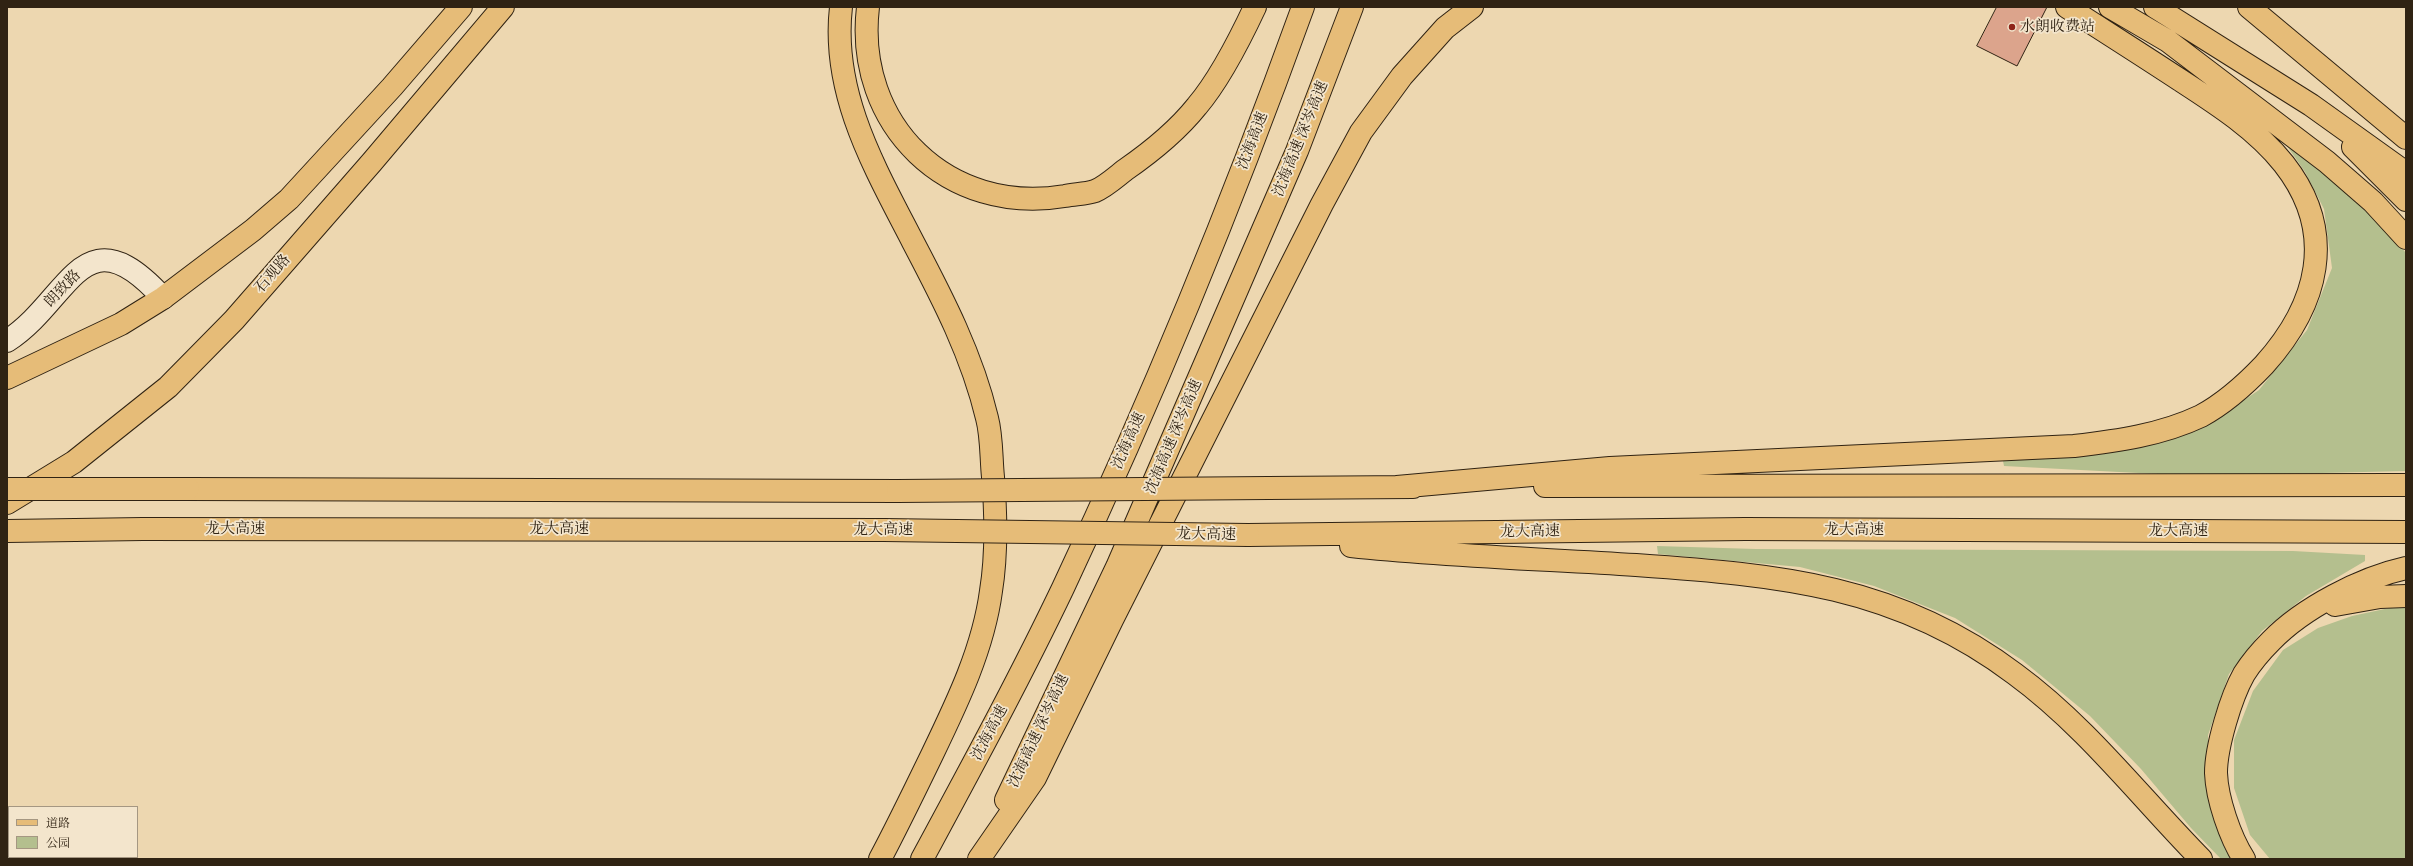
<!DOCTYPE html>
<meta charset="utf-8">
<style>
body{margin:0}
#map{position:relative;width:2413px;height:866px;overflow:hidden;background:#edd7b0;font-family:Alegreya,"Noto Serif SC",serif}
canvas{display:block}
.frame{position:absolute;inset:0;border:8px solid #302313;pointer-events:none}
.legend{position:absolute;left:8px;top:806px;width:130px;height:52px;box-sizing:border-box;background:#f3e5cc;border:1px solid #a59782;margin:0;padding:5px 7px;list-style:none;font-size:12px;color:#302313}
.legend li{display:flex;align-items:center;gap:8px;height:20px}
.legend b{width:20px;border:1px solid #a59782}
</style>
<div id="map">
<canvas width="2413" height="866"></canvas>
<div class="frame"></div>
<ul class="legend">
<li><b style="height:5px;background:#e6bc78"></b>道路</li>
<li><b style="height:11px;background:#b4bf8e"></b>公园</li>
</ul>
</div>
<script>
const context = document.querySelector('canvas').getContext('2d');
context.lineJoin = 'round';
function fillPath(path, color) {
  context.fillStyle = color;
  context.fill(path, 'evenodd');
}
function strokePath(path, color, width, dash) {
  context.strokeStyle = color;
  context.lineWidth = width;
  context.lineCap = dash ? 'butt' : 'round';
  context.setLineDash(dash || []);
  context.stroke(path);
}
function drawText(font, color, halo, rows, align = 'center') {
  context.font = font + ' Alegreya,"Noto Serif SC",serif';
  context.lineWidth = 3.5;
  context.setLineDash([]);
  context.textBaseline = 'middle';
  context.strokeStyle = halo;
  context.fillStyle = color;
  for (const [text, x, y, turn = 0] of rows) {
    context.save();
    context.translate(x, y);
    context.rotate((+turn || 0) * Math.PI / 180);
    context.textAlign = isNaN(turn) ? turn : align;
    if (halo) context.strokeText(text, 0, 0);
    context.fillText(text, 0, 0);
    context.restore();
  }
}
fillPath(new Path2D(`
 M 2283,140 C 2327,173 2371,210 2406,253 L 2406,471 L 2196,476 L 2004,466 L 2003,461 L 2131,448 L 2204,427 L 2259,390 L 2307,330 L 2332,268 L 2324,209 L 2305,172 Z
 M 1657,546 L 1756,549 L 2293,551 L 2365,555 L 2365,561 L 2306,596 L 2262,631 L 2229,674 L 2208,735 L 2208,780 L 2236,859 L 2221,859 L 2191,828 L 2141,769 L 2090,716 L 2022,660 L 1955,618 L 1874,586 L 1800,567 L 1658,554 Z
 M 2394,607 L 2406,607 L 2406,859 L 2270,859 L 2250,835 L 2234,788 L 2234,740 L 2253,691 L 2283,650 L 2318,628 L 2352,616 Z`), '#b4bf8e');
const building = new Path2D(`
 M 1997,7 L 2047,7 L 2017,66 L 1977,46 Z`);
fillPath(building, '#dca48c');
strokePath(building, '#302313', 1);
const secondary = new Path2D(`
 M 7,341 C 71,300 82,209 163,298`);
const primary = new Path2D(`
 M 7,378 L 121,324 L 163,298 L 253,230 L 289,199 L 392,87 L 461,7
 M 7,503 L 74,462 L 168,387 L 234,320 L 372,162 L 503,7`);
const highway = new Path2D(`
 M 841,7 C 831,94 875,168 913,242 C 943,299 972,355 987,418 C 992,437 991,458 993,477 C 996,514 997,554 991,591 C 983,651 955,707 929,761 C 913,794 897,827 880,859
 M 868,7 C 854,125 948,216 1065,196 C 1075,194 1086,194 1095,191 C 1105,187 1116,177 1125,170 C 1151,152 1177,131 1197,106 C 1220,79 1240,39 1255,7
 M 2110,7 L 2168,41 L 2327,162 L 2373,202 L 2406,238
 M 2155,7 L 2311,105 L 2406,173
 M 2249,7 L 2406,138
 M 2353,147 L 2406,200
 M 1545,486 L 2406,485
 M 1397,487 L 1610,468 L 2074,446 C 2117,441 2161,435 2201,416 C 2225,403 2245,385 2264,365 C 2318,305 2338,233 2284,164 C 2256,129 2217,104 2180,80 C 2142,55 2104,31 2067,7
 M 1268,488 L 1413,487
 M 188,489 L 898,491
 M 7,531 L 143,529 L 884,530
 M 1248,535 L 1745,529 L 2406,532
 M 1351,546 C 1446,556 1541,559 1636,565 C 1779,575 1897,585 2015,674 C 2086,726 2140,797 2201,859
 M 2335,605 L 2380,597 L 2406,596
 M 1006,800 L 1117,567 L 1297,151 L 1352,7
 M 922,859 C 970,770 1019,680 1063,588 C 1152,399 1232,204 1303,7
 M 979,859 L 1035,778 L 1112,620 L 1322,204 L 1361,132 L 1402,76 L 1445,28 L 1472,7
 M 2244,859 C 2230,837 2217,799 2216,773 C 2216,747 2231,697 2244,674 C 2251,663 2262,650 2271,641 C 2303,608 2361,578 2406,568`);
strokePath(secondary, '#302313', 24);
strokePath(primary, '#302313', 24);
strokePath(highway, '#302313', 24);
strokePath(secondary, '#f3e5cc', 22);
strokePath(primary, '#e6bc78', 22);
strokePath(highway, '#e6bc78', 22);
const highwayBridge = new Path2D(`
 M 7,489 L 188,489
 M 898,491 L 1268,488
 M 884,530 L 1248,535`);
strokePath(highwayBridge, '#302313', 24, []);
strokePath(highwayBridge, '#e6bc78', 22);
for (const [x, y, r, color] of [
 [2012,27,4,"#8f2418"]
]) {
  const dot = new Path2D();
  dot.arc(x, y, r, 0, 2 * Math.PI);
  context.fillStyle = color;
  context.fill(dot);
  strokePath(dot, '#f3e5cc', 1.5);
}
drawText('15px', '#302313', '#f3e5cc', [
 ["水朗收费站",2020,27]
], 'left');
drawText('15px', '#302313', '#f3e5cc', [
 ["沈海高速 深岑高速",1301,139,-68],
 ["沈海高速",1253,141,-69],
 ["石观路",273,274,-49],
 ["朗致路",63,289,-46],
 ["沈海高速 深岑高速",1174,437,-67],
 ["沈海高速",1129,441,-66],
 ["龙大高速",235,529],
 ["龙大高速",559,529],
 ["龙大高速",883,530],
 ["龙大高速",1854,530],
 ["龙大高速",2178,531],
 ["龙大高速",1530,532,-1],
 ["龙大高速",1206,535,1],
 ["沈海高速 深岑高速",1039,731,-65],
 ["沈海高速",990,733,-62]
]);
</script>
